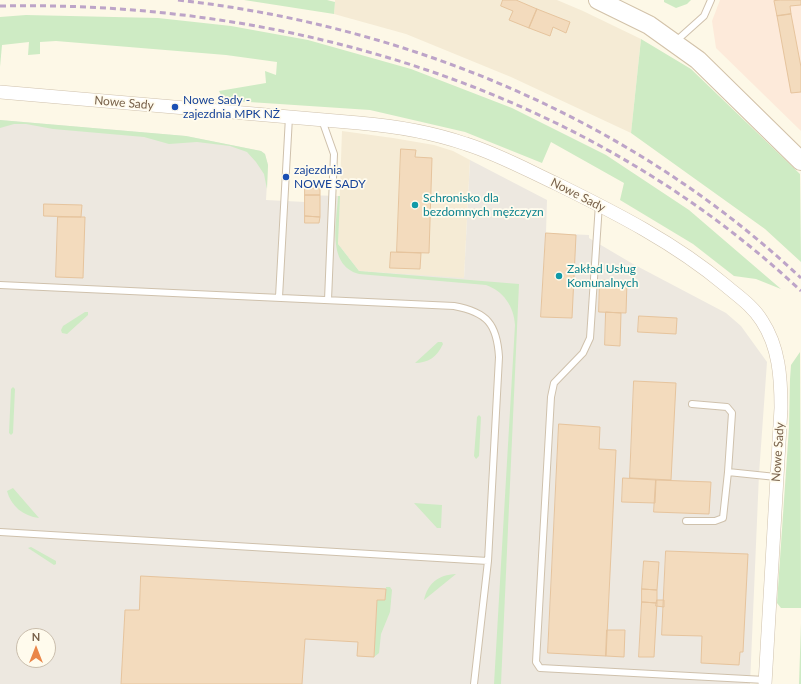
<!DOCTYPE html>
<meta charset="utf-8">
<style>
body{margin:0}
#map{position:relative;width:801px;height:684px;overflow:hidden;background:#fdf8e7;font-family:Lato,sans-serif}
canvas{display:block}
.north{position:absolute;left:16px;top:628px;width:40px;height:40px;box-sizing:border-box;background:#fffbed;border:1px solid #c9bdac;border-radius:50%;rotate:0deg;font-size:11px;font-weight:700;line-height:16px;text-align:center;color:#78614a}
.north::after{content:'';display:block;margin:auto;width:14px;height:18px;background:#ea8649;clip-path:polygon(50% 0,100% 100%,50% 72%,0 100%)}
</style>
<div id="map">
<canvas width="801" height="684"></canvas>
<div class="north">N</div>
</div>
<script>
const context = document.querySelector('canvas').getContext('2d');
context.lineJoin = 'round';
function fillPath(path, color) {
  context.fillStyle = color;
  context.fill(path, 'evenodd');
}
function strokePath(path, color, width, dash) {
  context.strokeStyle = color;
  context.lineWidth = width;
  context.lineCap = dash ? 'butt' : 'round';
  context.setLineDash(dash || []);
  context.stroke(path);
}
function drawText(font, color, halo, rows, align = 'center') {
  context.font = font + ' Lato,sans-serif';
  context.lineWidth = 3.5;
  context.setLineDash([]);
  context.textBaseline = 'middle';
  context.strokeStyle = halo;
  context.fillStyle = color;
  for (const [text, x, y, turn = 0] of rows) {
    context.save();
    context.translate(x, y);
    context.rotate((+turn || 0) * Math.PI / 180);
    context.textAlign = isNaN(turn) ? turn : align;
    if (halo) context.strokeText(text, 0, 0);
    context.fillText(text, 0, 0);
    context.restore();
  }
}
fillPath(new Path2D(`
 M 335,0 L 557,0 L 583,11 L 641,39 L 631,133 L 511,77 L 406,34 L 334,14 Z
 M 342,131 L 393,138 L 434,145 L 453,151 L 470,160 L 464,279 L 359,271 L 338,244 Z`), '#f5ebd5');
fillPath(new Path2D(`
 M 720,0 L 801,0 L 801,131 L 716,48 L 712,21 Z`), '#fdeada');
fillPath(new Path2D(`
 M 0,120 L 186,136 L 261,151 L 265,154 L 268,165 L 266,200 L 305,202 L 305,195 L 340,196 L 338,244 L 359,271 L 464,278 L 470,160 L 547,200 L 546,233 L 589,235 L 589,238 L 633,264 L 726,313 L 741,326 L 767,362 L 759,474 L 750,684 L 0,684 ZM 24,636 L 48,636 L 48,660 L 24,660 Z`), '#ede8e0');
fillPath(new Path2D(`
 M 244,0 L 327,0 L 335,2 L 334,14 Z
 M 664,0 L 691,0 L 687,4 L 676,8 L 664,2 Z
 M 26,15 L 158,18 L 231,26 L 308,40 L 411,69 L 512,108 L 606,155 L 689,210 L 781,289 L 756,279 L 734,276 L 693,244 L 620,200 L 624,183 L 551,142 L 542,163 L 465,132 L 370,110 L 234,101 L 221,95 L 219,91 L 266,83 L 265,71 L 276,75 L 277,62 L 226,55 L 56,41 L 40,42 L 40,54 L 28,55 L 29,42 L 2,45 L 0,67 L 0,17 Z
 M 641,39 L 691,69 L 800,174 L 801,262 L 765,229 L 631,133 Z
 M 0,120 L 186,136 L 261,151 L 265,154 L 268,165 L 267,189 L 264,174 L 256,162 L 247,152 L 230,146 L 197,142 L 169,144 L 144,137 L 53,129 L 26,124 L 14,124 L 0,128 Z
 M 338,196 L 340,196 L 338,244 L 359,271 L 519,284 L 501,684 L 494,684 L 515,325 C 514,306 503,291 486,285 L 359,274 C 326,265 337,221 338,196 Z
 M 85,312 L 88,312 L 88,315 L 67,334 L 62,333 L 61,330 L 63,326 Z
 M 438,342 L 442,342 L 443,344 C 437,357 428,363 415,363 Z
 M 800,352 L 801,608 L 781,608 L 777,603 L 789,427 L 790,379 L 791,365 Z
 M 13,387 L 15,389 L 13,433 L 11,435 L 9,433 L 11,389 Z
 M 479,415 L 481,417 L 479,456 L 476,459 L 474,456 L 477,417 Z
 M 13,488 L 39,518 C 23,516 11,506 7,491 Z
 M 414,503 L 442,505 L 441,528 L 437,528 Z
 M 31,547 L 56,561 L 56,564 L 54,565 L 28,548 Z
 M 456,574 L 424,600 C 428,583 438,575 456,574 Z
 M 386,587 L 390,587 L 392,590 L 390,612 L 381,634 L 379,653 L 374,657 L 377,600 L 385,600 Z
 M 801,623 L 801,684 L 799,684 Z`), '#ceebc4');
const building = new Path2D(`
 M 503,0 L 516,0 L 537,9 L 529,28 L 509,20 L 513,11 L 501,6 Z
 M 781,0 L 801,0 L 801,5 L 790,6 L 791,14 L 777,16 L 774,1 Z
 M 537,9 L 570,22 L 566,33 L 553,27 L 550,36 L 529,28 Z
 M 791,14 L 801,67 L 801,92 L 791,93 L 777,16 Z
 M 401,149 L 416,150 L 415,157 L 432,158 L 429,253 L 397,252 Z
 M 305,188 L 320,188 L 320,195 L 305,195 Z
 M 305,195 L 320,195 L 320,217 L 305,216 Z
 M 44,204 L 82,205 L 81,217 L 44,216 Z
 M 305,216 L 320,217 L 319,223 L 305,223 Z
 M 58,217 L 85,217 L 83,278 L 56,277 Z
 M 546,233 L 576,235 L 572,318 L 541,317 Z
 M 391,252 L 421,253 L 420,269 L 390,268 Z
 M 600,280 L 627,282 L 626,313 L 599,312 Z
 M 606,312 L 621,313 L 620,346 L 605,345 Z
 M 639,316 L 677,318 L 676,334 L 638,332 Z
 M 634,381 L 676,383 L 671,480 L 630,478 Z
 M 559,424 L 600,427 L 599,449 L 616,450 L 606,656 L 548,653 Z
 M 623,478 L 656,480 L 655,503 L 622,502 Z
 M 656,480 L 711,482 L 709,514 L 654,512 Z
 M 666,551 L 748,554 L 743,652 L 740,652 L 739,665 L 701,663 L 702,636 L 662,635 Z
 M 644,561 L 659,562 L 657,590 L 642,589 Z
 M 141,576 L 386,589 L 385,600 L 377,600 L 374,657 L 357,656 L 358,642 L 305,639 L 302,684 L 121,684 L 125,610 L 139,610 Z
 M 642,589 L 657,590 L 657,603 L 642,602 Z
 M 657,600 L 664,600 L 664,607 L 656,606 Z
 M 642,602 L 657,603 L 654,657 L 639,657 Z
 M 607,630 L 625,630 L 624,657 L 606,656 Z`);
fillPath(building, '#f3dbbd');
strokePath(building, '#e6c49d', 1);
const lane = new Path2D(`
 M 675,42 L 704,16 L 711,0
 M 322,120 L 334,154 L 328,300
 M 599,204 L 590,338 L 583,353 L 554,383 L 551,397 L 536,662 L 540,668 L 765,680
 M 0,285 L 454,306 C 487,312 497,324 499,357 L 488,561 L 474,684
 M 279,297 L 289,117
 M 692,404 L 727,407 L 732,413 L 728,472 L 776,477
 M 686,521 L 715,521 L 723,518 L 728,472
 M 0,532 L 488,561`);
const street = new Path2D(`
 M 0,92 L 359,123 C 395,126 431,132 466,144 C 498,154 527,170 557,184 C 616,213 675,243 725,285 C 738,296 753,306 762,321 C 779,347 781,377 781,408 L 765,684`);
const secondary = new Path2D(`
 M 598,0 L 649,25 L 698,60 L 801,161`);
strokePath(lane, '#cfc1ac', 8);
strokePath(street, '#cfc1ac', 14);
strokePath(secondary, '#d2c2a9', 20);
strokePath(lane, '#fff', 6);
strokePath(street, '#fff', 13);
strokePath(secondary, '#fff', 18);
strokePath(new Path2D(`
 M 178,0 C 408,26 632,119 801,278
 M 0,6 C 291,0 587,90 801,291`), '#bda4c8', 3, [6, 4]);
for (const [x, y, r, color] of [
 [175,107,4,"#1a4fb4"],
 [286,177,4,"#1a4fb4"],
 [415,205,4,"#0f9aa8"],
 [559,276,4,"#0f9aa8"]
]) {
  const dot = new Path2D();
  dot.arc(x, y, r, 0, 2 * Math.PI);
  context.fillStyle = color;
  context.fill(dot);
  strokePath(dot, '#fffbed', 1.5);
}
drawText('12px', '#164399', '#fffbed', [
 ["Nowe Sady -",183,100],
 ["zajezdnia MPK NŻ",183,114],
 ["zajezdnia",294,170],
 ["NOWE SADY",294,184]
], 'left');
drawText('12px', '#78614a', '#fffbed', [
 ["Nowe Sady",124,103,5],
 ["Nowe Sady",578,195,27],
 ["Nowe Sady",778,452,-86]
]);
drawText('12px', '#0d838f', '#fffbed', [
 ["Schronisko dla",423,198],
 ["bezdomnych mężczyzn",423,212],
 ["Zakład Usług",567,269],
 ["Komunalnych",567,283]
], 'left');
</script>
